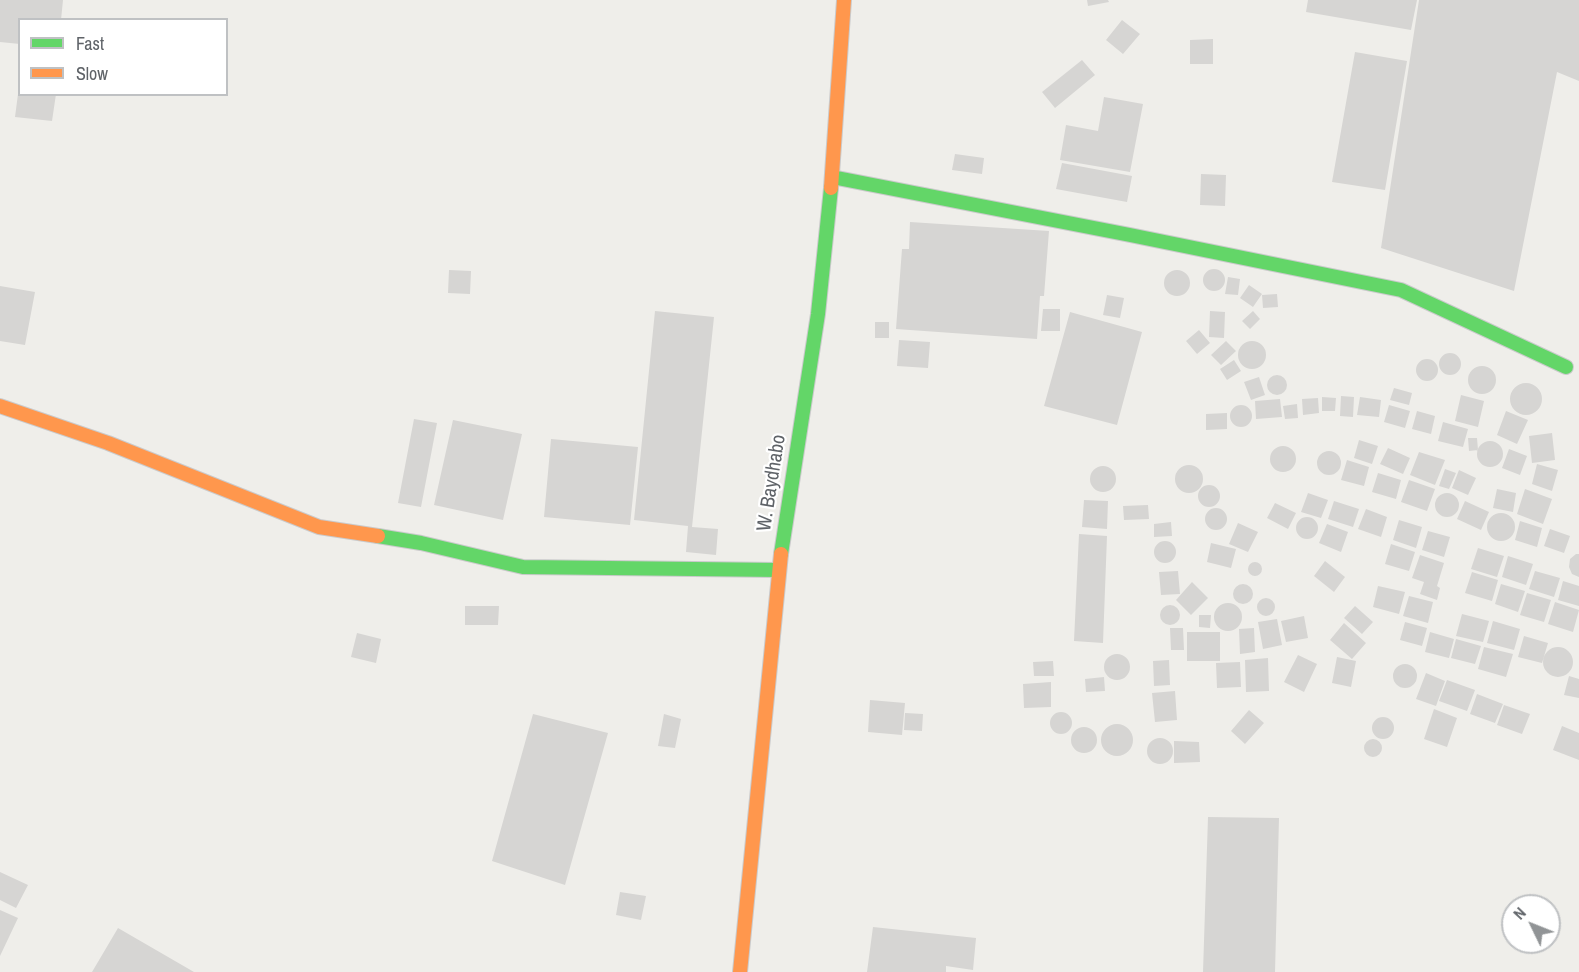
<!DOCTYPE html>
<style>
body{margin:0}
#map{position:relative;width:1579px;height:972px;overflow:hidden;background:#efeeea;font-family:"Archivo Narrow",sans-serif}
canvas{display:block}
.legend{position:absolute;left:18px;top:18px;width:210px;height:78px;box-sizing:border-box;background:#fff;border:2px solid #bfc1c3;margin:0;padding:8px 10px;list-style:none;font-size:18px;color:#5f6368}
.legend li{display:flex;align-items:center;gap:12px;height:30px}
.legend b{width:30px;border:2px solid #bfc1c3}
.north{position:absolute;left:1501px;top:894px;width:60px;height:60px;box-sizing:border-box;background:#fff;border:2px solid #bfc1c3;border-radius:50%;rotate:313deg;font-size:16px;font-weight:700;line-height:24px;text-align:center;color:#5f6368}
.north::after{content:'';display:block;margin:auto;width:21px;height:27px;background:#919496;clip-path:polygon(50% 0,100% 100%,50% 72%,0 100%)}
</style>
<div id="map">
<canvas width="1579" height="972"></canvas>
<ul class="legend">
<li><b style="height:8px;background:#63d668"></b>Fast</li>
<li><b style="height:8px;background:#ff974d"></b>Slow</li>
</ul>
<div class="north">N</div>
</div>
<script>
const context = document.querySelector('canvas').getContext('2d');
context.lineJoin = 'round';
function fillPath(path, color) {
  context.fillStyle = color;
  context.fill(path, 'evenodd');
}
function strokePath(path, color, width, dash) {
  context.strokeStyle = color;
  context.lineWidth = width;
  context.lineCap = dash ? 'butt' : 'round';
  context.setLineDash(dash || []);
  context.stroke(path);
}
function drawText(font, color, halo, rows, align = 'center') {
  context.font = font + ' "Archivo Narrow",sans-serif';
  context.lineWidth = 4.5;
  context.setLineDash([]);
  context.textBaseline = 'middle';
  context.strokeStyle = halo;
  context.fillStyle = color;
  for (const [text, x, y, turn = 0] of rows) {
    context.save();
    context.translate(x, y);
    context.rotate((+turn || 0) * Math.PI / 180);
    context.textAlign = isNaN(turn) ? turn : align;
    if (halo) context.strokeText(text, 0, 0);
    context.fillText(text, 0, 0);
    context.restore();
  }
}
fillPath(new Path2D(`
 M 0,0 L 63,0 L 61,20 L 20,20 L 20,44 L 0,42 Z
 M 1087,0 L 1108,0 L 1109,2 L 1088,6 Z
 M 1308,0 L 1417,0 L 1411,30 L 1306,12 Z
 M 1419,0 L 1579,0 L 1579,81 L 1557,72 L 1514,291 L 1381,248 Z
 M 1122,20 L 1140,34 L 1123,54 L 1106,40 Z
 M 1213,39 L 1213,64 L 1190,64 L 1190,40 Z
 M 1355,52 L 1407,61 L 1385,190 L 1332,182 Z
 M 1082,60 L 1095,75 L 1055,108 L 1042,92 Z
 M 18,94 L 56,94 L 52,121 L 15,117 Z
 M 1104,97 L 1143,104 L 1130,172 L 1060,160 L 1066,125 L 1098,131 Z
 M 955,154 L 984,158 L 982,174 L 952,170 Z
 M 1062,163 L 1132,176 L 1127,202 L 1056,189 Z
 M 1201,174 L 1226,175 L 1225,206 L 1200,205 Z
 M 910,222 L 1049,231 L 1044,296 L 1040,296 L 1037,339 L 896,329 L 902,249 L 909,249 Z
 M1203 280a11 11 0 1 1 22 0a11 11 0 1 1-22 0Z
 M 449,270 L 471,271 L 470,294 L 448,293 Z
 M1164 283a13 13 0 1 1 26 0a13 13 0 1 1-26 0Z
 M 1228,277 L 1240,279 L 1238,295 L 1225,294 Z
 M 1249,285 L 1262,294 L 1253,307 L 1240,298 Z
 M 0,286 L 35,292 L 25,345 L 0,341 Z
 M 1277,294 L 1278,307 L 1263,308 L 1262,295 Z
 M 1107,295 L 1124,298 L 1120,318 L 1103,315 Z
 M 1043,309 L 1060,309 L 1060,331 L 1041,331 Z
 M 655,311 L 714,317 L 692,527 L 718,529 L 716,555 L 686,552 L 688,526 L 634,520 Z
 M 1210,311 L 1225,312 L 1224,338 L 1209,337 Z
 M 1253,311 L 1260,319 L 1250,329 L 1242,321 Z
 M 1070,312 L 1142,332 L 1117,425 L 1044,406 Z
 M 875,322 L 889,322 L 889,338 L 875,338 Z
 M 1199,330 L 1210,343 L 1197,354 L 1186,341 Z
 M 899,340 L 930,342 L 928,368 L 897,366 Z
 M1238 355a14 14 0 1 1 28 0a14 14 0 1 1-28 0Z
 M 1226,341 L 1236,351 L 1221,365 L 1211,355 Z
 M1439 364a11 11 0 1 1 22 0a11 11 0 1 1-22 0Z
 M1416 370a11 11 0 1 1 22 0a11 11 0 1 1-22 0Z
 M 1234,360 L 1241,371 L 1227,380 L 1220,369 Z
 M1468 380a14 14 0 1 1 28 0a14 14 0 1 1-28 0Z
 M1267 385a10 10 0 1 1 20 0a10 10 0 1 1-20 0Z
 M 1259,377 L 1265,395 L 1251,400 L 1244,382 Z
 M1510 399a16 16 0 1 1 32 0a16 16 0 1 1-32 0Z
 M 1394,388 L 1412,393 L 1409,405 L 1390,400 Z
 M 1461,395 L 1484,401 L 1478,427 L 1455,421 Z
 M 1341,396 L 1354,397 L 1353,417 L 1340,416 Z
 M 1322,397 L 1336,398 L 1335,411 L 1322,411 Z
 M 1360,397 L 1381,400 L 1379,417 L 1357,415 Z
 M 1318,398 L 1319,413 L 1303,415 L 1302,399 Z
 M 1280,399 L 1282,417 L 1256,419 L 1255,401 Z
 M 1297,404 L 1298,418 L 1285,419 L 1283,406 Z
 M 1389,405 L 1410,411 L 1405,428 L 1384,422 Z
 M1230 416a11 11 0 1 1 22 0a11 11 0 1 1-22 0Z
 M 1417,411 L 1435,416 L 1431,434 L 1412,429 Z
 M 1506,411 L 1528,420 L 1517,444 L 1497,435 Z
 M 1227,413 L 1227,429 L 1206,430 L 1206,414 Z
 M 414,419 L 437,423 L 421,507 L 398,503 Z
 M 453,420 L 522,434 L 503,520 L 434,505 Z
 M 1443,422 L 1468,429 L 1463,447 L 1438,441 Z
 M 1552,433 L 1555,460 L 1532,463 L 1529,436 Z
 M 1468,438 L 1477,438 L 1478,450 L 1469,451 Z
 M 551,439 L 638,447 L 630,525 L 544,517 Z
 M 1359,440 L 1378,446 L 1372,464 L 1354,458 Z
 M1477 454a13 13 0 1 1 26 0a13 13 0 1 1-26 0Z
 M1270 459a13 13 0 1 1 26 0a13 13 0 1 1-26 0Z
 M 1388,448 L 1410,458 L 1403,474 L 1380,464 Z
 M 1509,449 L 1527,456 L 1520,475 L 1502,468 Z
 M1317 463a12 12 0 1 1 24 0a12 12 0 1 1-24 0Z
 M 1419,452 L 1445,460 L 1435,485 L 1410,475 Z
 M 1347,460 L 1369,467 L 1364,486 L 1341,480 Z
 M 1537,464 L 1558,470 L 1552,491 L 1532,484 Z
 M1175 479a14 14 0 1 1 28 0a14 14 0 1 1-28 0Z
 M1090 479a13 13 0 1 1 26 0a13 13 0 1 1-26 0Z
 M 1445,469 L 1456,473 L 1449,489 L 1439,486 Z
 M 1459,470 L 1476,478 L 1468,495 L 1452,488 Z
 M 1378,473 L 1401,480 L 1396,499 L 1372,492 Z
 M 1409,480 L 1435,489 L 1427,511 L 1401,502 Z
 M1198 496a11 11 0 1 1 22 0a11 11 0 1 1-22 0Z
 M 1497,489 L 1516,493 L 1513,512 L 1493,508 Z
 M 1525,489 L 1552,499 L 1543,524 L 1517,514 Z
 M1435 505a12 12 0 1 1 24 0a12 12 0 1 1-24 0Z
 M 1308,493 L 1328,500 L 1321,518 L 1301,512 Z
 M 1084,500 L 1108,501 L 1107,529 L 1082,527 Z
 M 1334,501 L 1359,509 L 1353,527 L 1328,519 Z
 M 1465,501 L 1489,512 L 1481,530 L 1457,519 Z
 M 1275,503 L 1296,513 L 1288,529 L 1267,518 Z
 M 1148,505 L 1149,519 L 1124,520 L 1123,506 Z
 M1205 519a11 11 0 1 1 22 0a11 11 0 1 1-22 0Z
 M 1366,509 L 1387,517 L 1381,537 L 1358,529 Z
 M1487 527a14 14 0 1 1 28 0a14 14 0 1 1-28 0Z
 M1296 528a11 11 0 1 1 22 0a11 11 0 1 1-22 0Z
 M 1399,520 L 1422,527 L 1416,548 L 1393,540 Z
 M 1520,521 L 1542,528 L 1537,547 L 1515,540 Z
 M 1171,522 L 1172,536 L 1154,537 L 1154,524 Z
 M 1238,523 L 1258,532 L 1248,552 L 1229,544 Z
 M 1327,524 L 1348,532 L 1341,552 L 1319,543 Z
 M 1550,529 L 1570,536 L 1564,553 L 1544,546 Z
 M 1428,531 L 1450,537 L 1444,557 L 1422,550 Z
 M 1079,534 L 1107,536 L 1103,643 L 1074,641 Z
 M1154 552a11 11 0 1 1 22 0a11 11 0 1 1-22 0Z
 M 1211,543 L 1236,549 L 1231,568 L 1207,562 Z
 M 1391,544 L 1415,552 L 1409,571 L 1385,564 Z
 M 1478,548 L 1504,556 L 1497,577 L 1471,569 Z
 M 1576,554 L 1579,554 L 1579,577 L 1572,574 L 1569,567 L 1570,559 Z
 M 1420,555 L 1444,563 L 1437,586 L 1440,588 L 1437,600 L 1420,594 L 1424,582 L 1412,578 Z
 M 1508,556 L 1533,564 L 1526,585 L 1502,577 Z
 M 1325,561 L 1345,577 L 1334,592 L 1314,576 Z
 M1248 569a7 7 0 1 1 14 0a7 7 0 1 1-14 0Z
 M 1178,571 L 1180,594 L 1161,595 L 1159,572 Z
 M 1535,571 L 1560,578 L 1554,597 L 1529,589 Z
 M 1472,572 L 1498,580 L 1492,601 L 1465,593 Z
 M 1563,581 L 1579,586 L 1579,606 L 1558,600 Z
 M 1192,582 L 1208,598 L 1191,615 L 1176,600 Z
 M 1501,584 L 1525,591 L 1518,612 L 1495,604 Z
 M1233 594a10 10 0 1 1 20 0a10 10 0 1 1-20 0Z
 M 1378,586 L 1405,592 L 1399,614 L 1373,607 Z
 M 1527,593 L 1551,600 L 1544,622 L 1520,615 Z
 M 1409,596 L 1433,602 L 1428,623 L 1403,616 Z
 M1257 607a9 9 0 1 1 18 0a9 9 0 1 1-18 0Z
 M 1555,602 L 1579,610 L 1573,632 L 1548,624 Z
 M1214 617a14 14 0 1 1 28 0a14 14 0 1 1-28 0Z
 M1160 615a10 10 0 1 1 20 0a10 10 0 1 1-20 0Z
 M 465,606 L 499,606 L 498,625 L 465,625 Z
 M 1355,606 L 1373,622 L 1362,634 L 1344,618 Z
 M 1462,614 L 1489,621 L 1483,642 L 1456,636 Z
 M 1199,615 L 1211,615 L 1210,628 L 1199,627 Z
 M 1304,616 L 1308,638 L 1286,642 L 1281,621 Z
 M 1277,619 L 1282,645 L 1263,649 L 1258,622 Z
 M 1493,621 L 1520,629 L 1514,650 L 1487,643 Z
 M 1405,622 L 1427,628 L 1422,646 L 1400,640 Z
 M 1344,623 L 1366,643 L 1352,659 L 1330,640 Z
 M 1170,628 L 1183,628 L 1184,650 L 1171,650 Z
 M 1254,628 L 1255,652 L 1240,654 L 1239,629 Z
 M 1187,632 L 1220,632 L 1220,661 L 1187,661 Z
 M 1430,632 L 1454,639 L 1449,658 L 1425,652 Z
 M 357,633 L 381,639 L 376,663 L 351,657 Z
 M 1524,636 L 1548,643 L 1542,663 L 1518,657 Z
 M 1456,639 L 1481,646 L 1475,664 L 1451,658 Z
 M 1484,647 L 1513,654 L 1506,677 L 1478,669 Z
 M1543 662a15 15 0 1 1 30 0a15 15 0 1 1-30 0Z
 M1104 667a13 13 0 1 1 26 0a13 13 0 1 1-26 0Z
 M 1298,655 L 1317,664 L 1304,692 L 1284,682 Z
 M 1337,657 L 1356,661 L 1351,687 L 1332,683 Z
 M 1268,658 L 1269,691 L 1246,692 L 1245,660 Z
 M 1169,660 L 1170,685 L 1154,686 L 1153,661 Z
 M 1053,661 L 1054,676 L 1034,676 L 1033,662 Z
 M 1240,662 L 1241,687 L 1217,688 L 1216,663 Z
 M1393 676a12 12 0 1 1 24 0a12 12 0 1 1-24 0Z
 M 1426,673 L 1445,681 L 1436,706 L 1416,699 Z
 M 1569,676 L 1579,679 L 1579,698 L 1564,695 Z
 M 1104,677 L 1105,691 L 1086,692 L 1085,679 Z
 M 1447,680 L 1475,690 L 1467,711 L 1439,701 Z
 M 1051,682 L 1051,707 L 1024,708 L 1023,684 Z
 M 1175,691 L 1177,720 L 1155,722 L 1152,693 Z
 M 1477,694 L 1503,704 L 1495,723 L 1470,714 Z
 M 870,700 L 905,703 L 902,735 L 868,732 Z
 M 1504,705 L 1530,714 L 1522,734 L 1497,725 Z
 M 1434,709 L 1457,718 L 1447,747 L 1424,739 Z
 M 1249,710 L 1264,723 L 1245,744 L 1231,731 Z
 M1050 723a11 11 0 1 1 22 0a11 11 0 1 1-22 0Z
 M 905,713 L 923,714 L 922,731 L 904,730 Z
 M 533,714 L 608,733 L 565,885 L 492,861 Z
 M 664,714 L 681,719 L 675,748 L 658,746 Z
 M1372 728a11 11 0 1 1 22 0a11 11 0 1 1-22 0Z
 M1101 740a16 16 0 1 1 32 0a16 16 0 1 1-32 0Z
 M 1562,726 L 1579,733 L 1579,760 L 1553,750 Z
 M1071 740a13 13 0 1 1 26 0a13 13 0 1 1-26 0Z
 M1147 751a13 13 0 1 1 26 0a13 13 0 1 1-26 0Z
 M1364 748a9 9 0 1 1 18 0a9 9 0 1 1-18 0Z
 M 1174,741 L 1199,742 L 1200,762 L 1174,763 Z
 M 1208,817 L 1279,818 L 1275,972 L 1203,972 Z
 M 0,872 L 28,885 L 16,908 L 0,900 Z
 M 620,892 L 646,896 L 641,920 L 616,915 Z
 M 0,910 L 18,918 L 0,956 Z
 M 873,927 L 976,938 L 973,970 L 946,966 L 946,972 L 867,972 Z
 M 118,928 L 194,972 L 92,972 Z`), '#d6d5d3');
const fast = new Path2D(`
 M 832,177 L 1130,235 L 1401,290 L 1566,367
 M 378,536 L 421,543 L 523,567 L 779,570
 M 781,554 L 818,314 L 831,188`);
const slow = new Path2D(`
 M 831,188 L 844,0
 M 0,406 L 108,443 L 319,527 L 378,536
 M 740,972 L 781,554`);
strokePath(fast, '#cacacb', 16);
strokePath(slow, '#cacacb', 16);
strokePath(fast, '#63d668', 14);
strokePath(slow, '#ff974d', 14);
drawText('20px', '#5f6368', '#fff', [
 ["W. Baydhabo",772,483,-81]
]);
</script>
